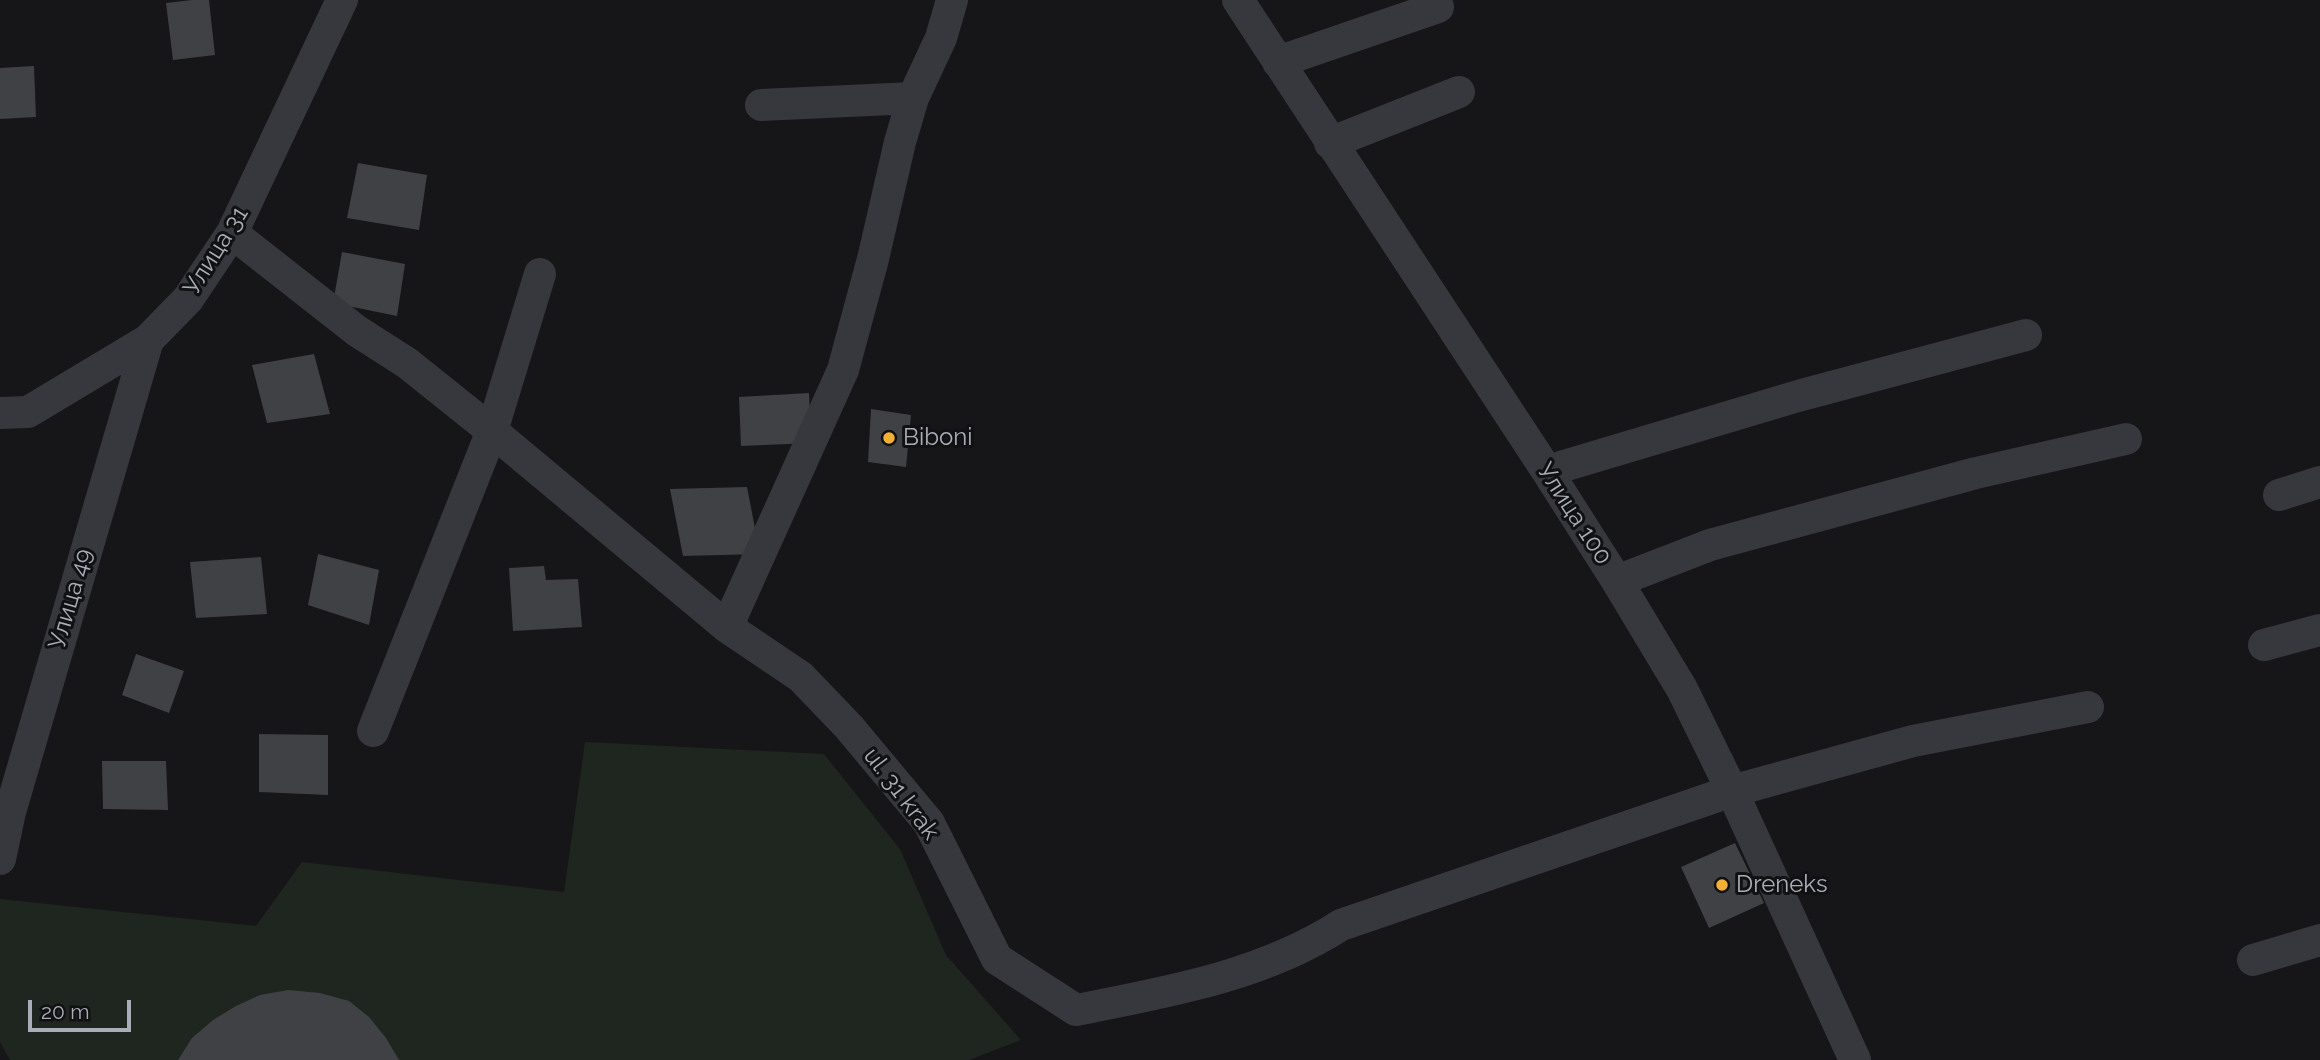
<!DOCTYPE html>
<meta charset="utf-8">
<style>
body{margin:0}
#map{position:relative;width:2320px;height:1060px;overflow:hidden;background:#161618;font-family:Raleway,sans-serif}
canvas{display:block}
.scale{position:absolute;left:28px;top:1000px;width:103px;height:32px;box-sizing:border-box;border:4px solid #a8adb8;border-top:0;padding-left:9px;font-size:21px;line-height:24px;white-space:nowrap;color:#a8adb8;-webkit-text-stroke:5px #111113;paint-order:stroke}
</style>
<div id="map">
<canvas width="2320" height="1060"></canvas>
<div class="scale">20 m</div>
</div>
<script>
const context = document.querySelector('canvas').getContext('2d');
context.lineJoin = 'round';
function fillPath(path, color) {
  context.fillStyle = color;
  context.fill(path, 'evenodd');
}
function strokePath(path, color, width, dash) {
  context.strokeStyle = color;
  context.lineWidth = width;
  context.lineCap = dash ? 'butt' : 'round';
  context.setLineDash(dash || []);
  context.stroke(path);
}
function drawText(font, color, halo, rows, align = 'center') {
  context.font = font + ' Raleway,sans-serif';
  context.lineWidth = 6;
  context.setLineDash([]);
  context.textBaseline = 'middle';
  context.strokeStyle = halo;
  context.fillStyle = color;
  for (const [text, x, y, turn = 0] of rows) {
    context.save();
    context.translate(x, y);
    context.rotate((+turn || 0) * Math.PI / 180);
    context.textAlign = isNaN(turn) ? turn : align;
    if (halo) context.strokeText(text, 0, 0);
    context.fillText(text, 0, 0);
    context.restore();
  }
}
fillPath(new Path2D(`
 M 585,742 L 824,754 L 900,849 L 946,955 L 1021,1040 L 969,1060 L 10,1060 L 0,1042 L 0,899 L 256,926 L 302,862 L 564,892 Z`), '#1e261f');
fillPath(new Path2D(`
 M 192,0 L 209,0 L 215,55 L 173,60 L 166,3 Z
 M 34,66 L 36,117 L 0,119 L 0,68 Z
 M 358,163 L 427,175 L 419,230 L 347,218 Z
 M 342,252 L 405,264 L 397,316 L 333,303 Z
 M 314,354 L 330,414 L 267,423 L 252,365 Z
 M 809,393 L 811,443 L 741,446 L 739,397 Z
 M 871,409 L 911,415 L 906,467 L 868,462 Z
 M 747,487 L 760,554 L 683,556 L 670,489 Z
 M 318,554 L 379,570 L 369,625 L 308,605 Z
 M 261,557 L 267,614 L 196,618 L 190,562 Z
 M 544,566 L 546,580 L 578,579 L 582,627 L 513,631 L 509,568 Z
 M 136,654 L 184,671 L 169,713 L 122,695 Z
 M 259,734 L 328,735 L 328,795 L 259,792 Z
 M 102,761 L 166,761 L 168,810 L 103,809 Z
 M 1735,843 L 1764,903 L 1709,928 L 1681,867 Z
 M 288,990 L 320,993 L 349,1001 L 369,1017 L 386,1038 L 399,1060 L 178,1060 L 192,1038 L 213,1020 L 236,1006 L 260,995 Z`), '#404145');
strokePath(new Path2D(`
 M 1238,0 L 1547,471 L 1617,581 L 1682,689 L 1732,791 L 1855,1060
 M 1278,62 L 1438,7
 M 761,105 L 913,98
 M 1330,143 L 1459,92
 M 232,233 L 357,331 L 407,363 L 492,431 L 727,627 L 801,677 L 849,727 L 929,823 L 997,959 L 1076,1010 C 1167,992 1262,976 1341,925 L 1732,791 L 1913,741 L 2088,707
 M 0,413 L 28,412 L 148,340 L 188,299 L 232,233 L 342,0
 M 1547,471 L 1798,396 L 2026,335
 M 2279,495 L 2320,482
 M 1617,581 L 1710,545 L 1976,473 L 2126,439
 M 727,627 L 843,370 L 873,259 L 900,142 L 913,98 L 941,38 L 952,0
 M 2264,645 L 2320,630
 M 373,731 L 492,431 L 540,274
 M 0,859 L 10,812 L 148,340
 M 2253,960 L 2320,940`), '#37383d', 32);
for (const [x, y, r, color] of [
 [889,438,7,"#f2b134"],
 [1722,885,7,"#f2b134"]
]) {
  const dot = new Path2D();
  dot.arc(x, y, r, 0, 2 * Math.PI);
  context.fillStyle = color;
  context.fill(dot);
  strokePath(dot, '#111113', 2.5);
}
drawText('24px', '#a8adb8', '#111113', [
 ["Улица 31",216,251,-58],
 ["Улица 100",1574,514,57],
 ["Улица 49",71,599,-74],
 ["ul. 31 krak",901,794,53]
]);
drawText('24px', '#a8adb8', '#111113', [
 ["Biboni",903,438],
 ["Dreneks",1736,885]
], 'left');
</script>
